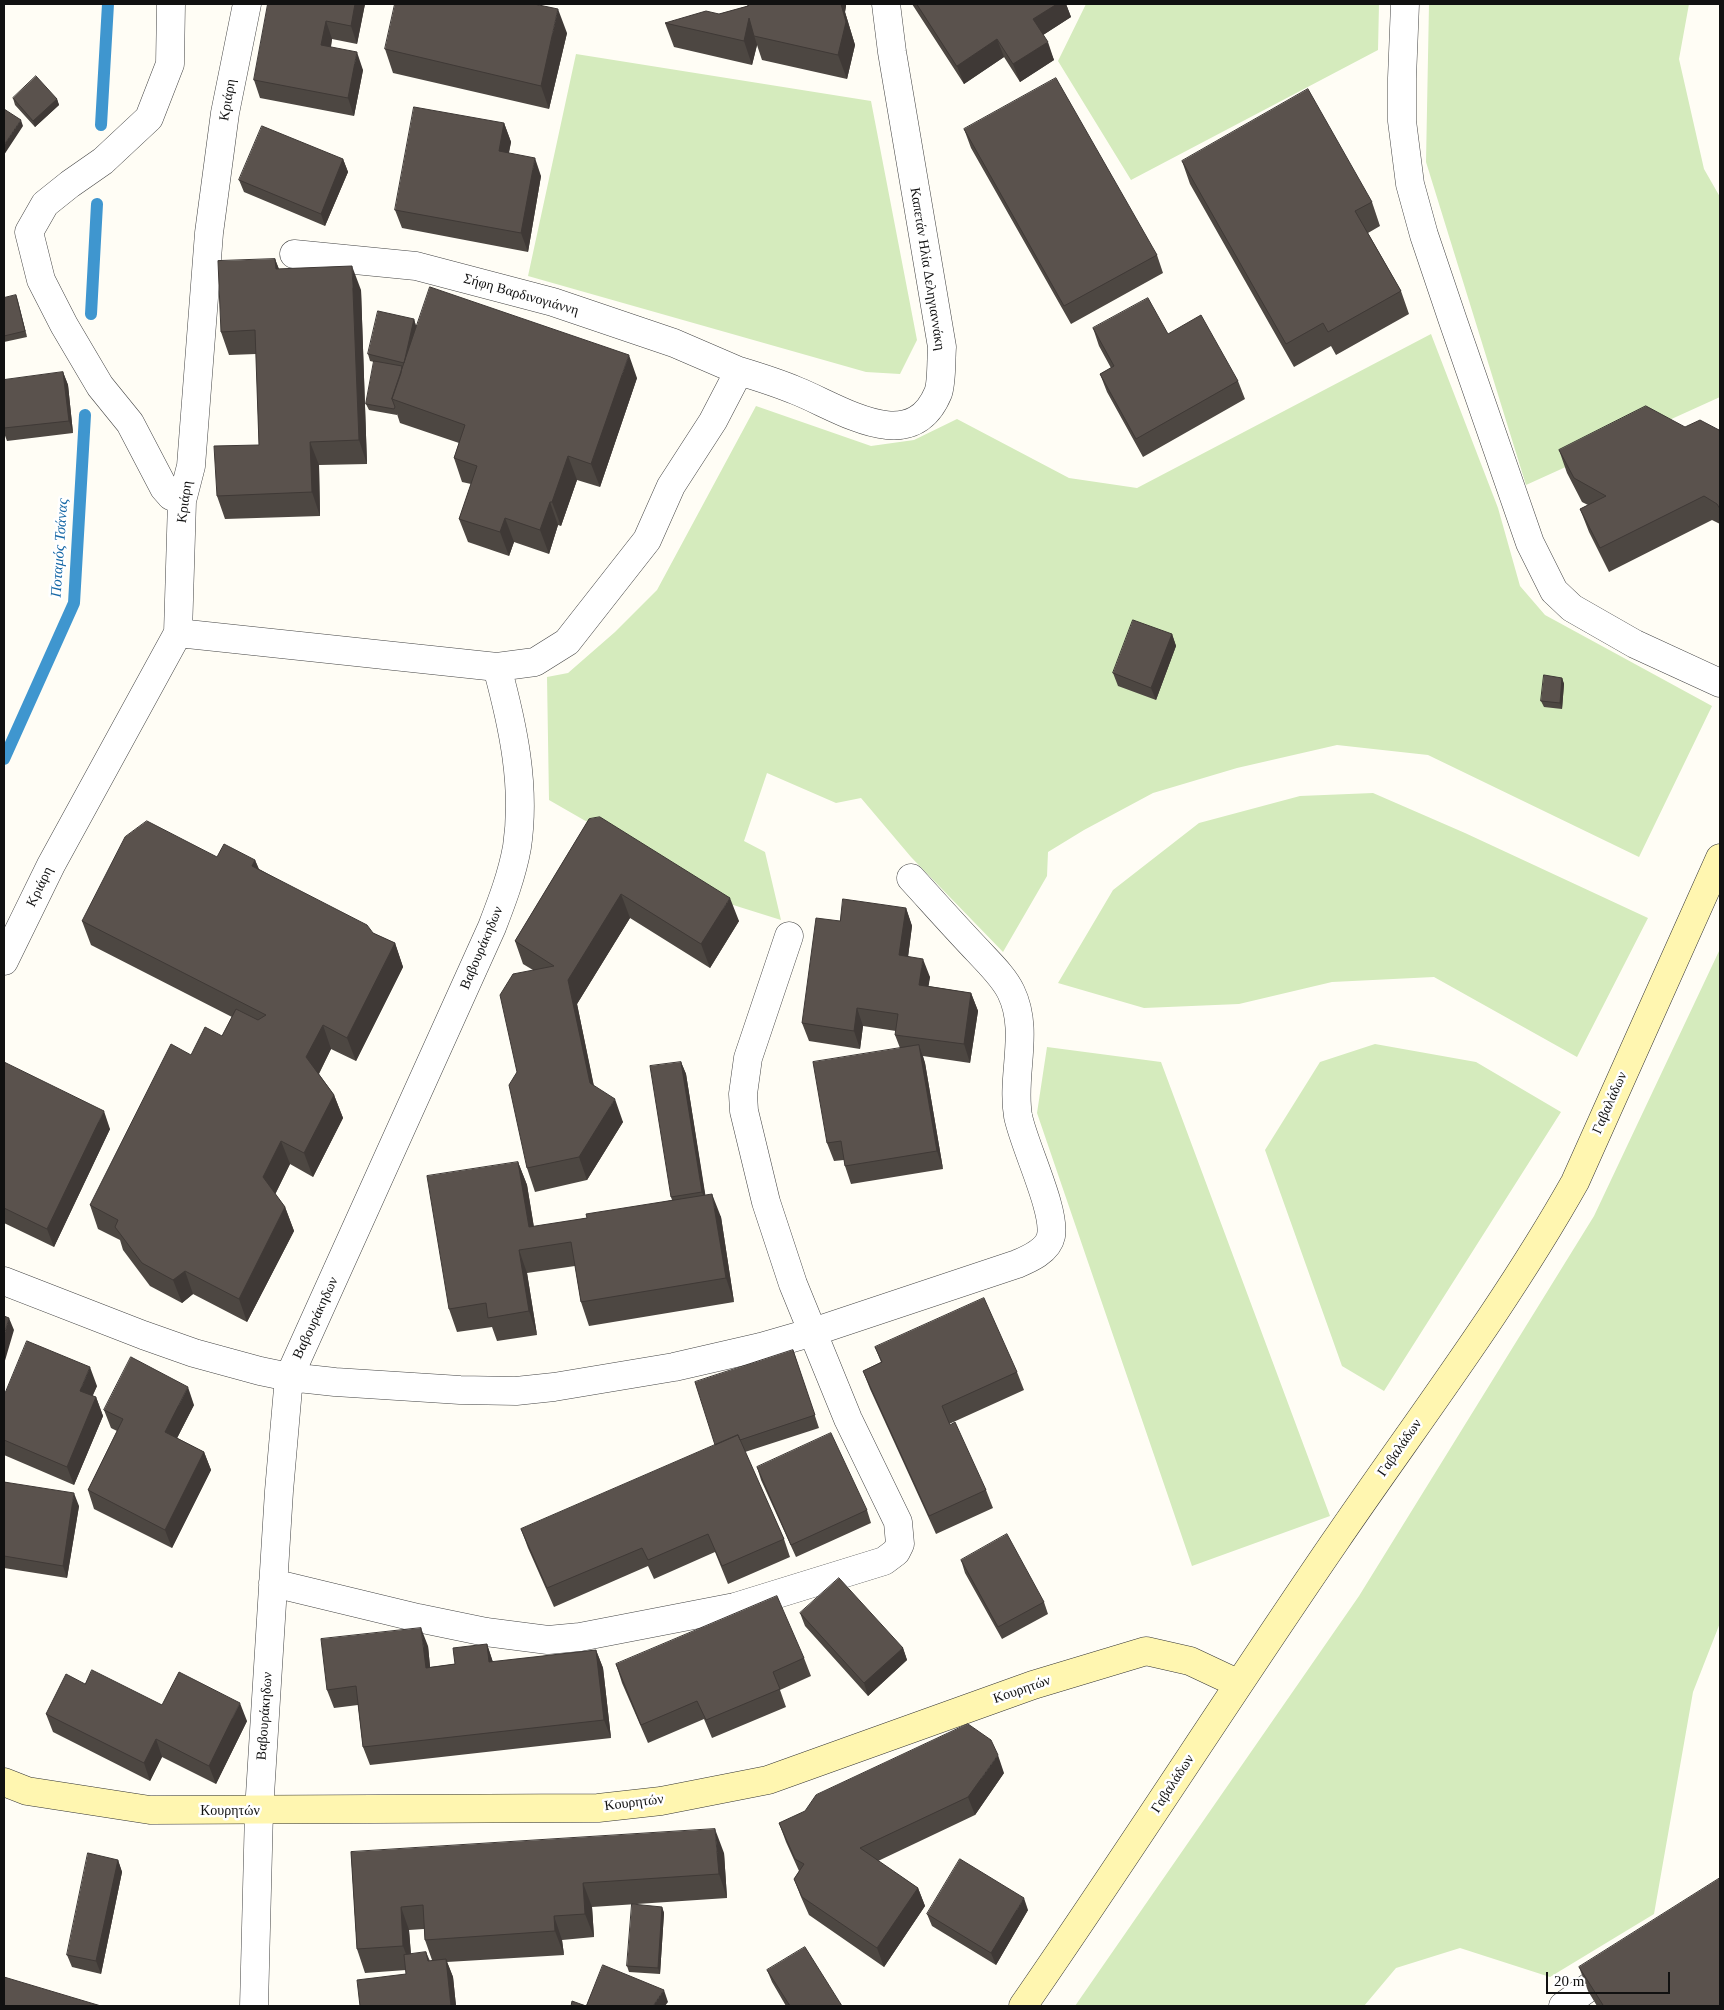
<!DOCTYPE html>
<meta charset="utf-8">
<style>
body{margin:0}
#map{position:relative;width:1724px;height:2010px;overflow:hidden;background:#fffdf5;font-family:"Times New Roman",serif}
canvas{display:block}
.frame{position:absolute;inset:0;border:5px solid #111;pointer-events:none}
.scale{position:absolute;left:1546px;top:1972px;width:124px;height:22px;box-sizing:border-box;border:2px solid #111;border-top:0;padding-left:6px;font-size:15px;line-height:18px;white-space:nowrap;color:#111;-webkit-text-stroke:4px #fff;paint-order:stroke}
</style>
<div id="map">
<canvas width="1724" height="2010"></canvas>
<div class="frame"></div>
<div class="scale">20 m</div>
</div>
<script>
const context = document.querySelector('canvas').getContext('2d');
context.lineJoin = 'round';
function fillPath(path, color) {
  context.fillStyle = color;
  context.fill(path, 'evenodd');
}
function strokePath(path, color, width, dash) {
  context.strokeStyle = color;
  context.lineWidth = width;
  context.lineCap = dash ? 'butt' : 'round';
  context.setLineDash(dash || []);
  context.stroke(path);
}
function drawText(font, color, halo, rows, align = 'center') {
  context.font = font + ' "Times New Roman",serif';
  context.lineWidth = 5;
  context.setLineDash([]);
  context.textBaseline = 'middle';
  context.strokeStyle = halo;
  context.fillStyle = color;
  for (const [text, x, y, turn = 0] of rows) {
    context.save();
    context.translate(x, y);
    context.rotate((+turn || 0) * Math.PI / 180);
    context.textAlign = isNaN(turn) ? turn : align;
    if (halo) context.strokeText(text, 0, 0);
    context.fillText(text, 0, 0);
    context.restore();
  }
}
fillPath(new Path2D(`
 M 1086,4 L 1379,4 L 1378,50 L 1131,180 L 1058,61 Z
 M 1429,4 L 1689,4 L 1679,59 L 1704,169 L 1720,197 L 1720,397 L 1526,485 L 1426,162 Z
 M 576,54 L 871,101 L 917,340 L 900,374 L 866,372 L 528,276 Z
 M 1431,334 L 1498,508 L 1520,586 L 1545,615 L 1712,706 L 1639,857 L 1428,755 L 1337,745 L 1237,768 L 1153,793 L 1084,830 L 1048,852 L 1047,876 L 1003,952 L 911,857 L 861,798 L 836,803 L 767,773 L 744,841 L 765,852 L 781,920 L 730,904 L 549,800 L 547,677 L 568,673 L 615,632 L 657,590 L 756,406 L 871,446 L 914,440 L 957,419 L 1069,478 L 1137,488 Z
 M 1373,793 L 1465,833 L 1648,918 L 1577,1057 L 1434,977 L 1332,982 L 1239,1004 L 1144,1008 L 1058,983 L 1113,890 L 1199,823 L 1300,796 Z
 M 1720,949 L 1720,1623 L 1693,1692 L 1654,1914 L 1550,1977 L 1460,1948 L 1396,1968 L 1364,2006 L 1075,2006 L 1359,1596 L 1594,1216 Z
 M 1375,1044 L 1476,1062 L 1561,1112 L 1384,1391 L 1342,1366 L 1265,1150 L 1320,1062 Z
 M 1047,1047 L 1161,1062 L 1330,1516 L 1192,1566 L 1037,1113 Z`), '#d5ebbd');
strokePath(new Path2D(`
 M 101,125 L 108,4
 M 91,314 L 97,204
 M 4,759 L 74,603 L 85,415`), '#3f96cf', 12);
const street = new Path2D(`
 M 171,4 L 170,64 L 149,118 L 103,161 L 70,184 L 45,204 L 29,232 L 41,280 L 64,325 L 100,386 L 130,423 L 164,488 L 171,496 L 182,501
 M 1405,4 L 1402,78 L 1402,121 L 1410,184 L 1424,235 L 1453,321 L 1530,543 L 1554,591 L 1572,608 L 1635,644 L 1720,683
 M 294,254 L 416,266 L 553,302 L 674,343 L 739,371
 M 178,633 L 497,667 L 535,662 L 567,642 L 647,540 L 671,486 L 713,421 L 739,371 C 759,377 778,383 797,391 C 840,408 911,458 938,393 C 942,383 941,360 942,347 L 892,52 L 886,4
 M 4,961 L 51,865 L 178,633 L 182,501 L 191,466 L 209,233 L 225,113 L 247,4
 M 4,1281 L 143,1335 L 194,1353 L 260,1371 L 289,1377 L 335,1382 L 460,1390 L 516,1391 L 554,1387 L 674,1367 L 761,1347 L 813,1332 L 1017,1264 C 1029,1259 1048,1251 1051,1236 C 1056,1210 1024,1146 1018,1116 C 1011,1075 1030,1031 1011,992 C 1004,977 989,963 978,951 C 955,927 933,902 911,878
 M 273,1583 L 418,1618 L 486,1632 L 548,1640 L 580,1637 L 735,1607 L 884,1561 L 896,1552 L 900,1544 L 898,1522 L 848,1419 L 793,1284 L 766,1202 L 744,1111 L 743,1094 L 748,1058 L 789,936
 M 254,2006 L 259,1811 L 279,1491 L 289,1377 L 492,927 C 502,901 512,875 517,847 C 526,786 513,726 497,667
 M 1563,2006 L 1617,1967`);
const secondary = new Path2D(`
 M 4,1782 L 27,1791 L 150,1810 L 598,1808 L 661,1801 L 768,1780 L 1033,1685 L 1146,1651 L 1190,1661 L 1239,1684
 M 1023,2006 C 1129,1853 1229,1696 1334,1543 C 1416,1423 1504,1308 1575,1182 L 1720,858`);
strokePath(street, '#444', 29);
strokePath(secondary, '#333', 29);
strokePath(street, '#fff', 28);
strokePath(secondary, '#fff6b0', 28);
fillPath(new Path2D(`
 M 268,4 L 365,4 L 357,44 L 332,39 L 331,47 L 363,70 L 354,116 L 260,98 L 254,80 Z
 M 747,4 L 846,4 L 846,6 L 845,12 L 855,45 L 847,79 L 762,60 L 757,45 L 752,65 L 674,47 L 665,23 L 719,14 L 748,6 Z
 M 912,4 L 1066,4 L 1071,17 L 1043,35 L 1054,60 L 1020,82 L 1004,57 L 964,84 Z
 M 567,33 L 549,109 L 393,73 L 385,49 Z
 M 13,98 L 57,99 L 59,105 L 35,127 L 15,105 Z
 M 504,123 L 511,142 L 509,153 L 541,176 L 528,252 L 402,228 L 395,210 Z
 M 964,129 L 1157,255 L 1163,273 L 1071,324 L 971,148 Z
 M 343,159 L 348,172 L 325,226 L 244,192 L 239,180 Z
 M 1182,161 L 1372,202 L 1380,226 L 1368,233 L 1401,291 L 1409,314 L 1336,355 L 1331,346 L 1294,367 L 1190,184 Z
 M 275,259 L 279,269 L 361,290 L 367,464 L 319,465 L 320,516 L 225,519 L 217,496 L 259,445 L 256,354 L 229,355 L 221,332 Z
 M 16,295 L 27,337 L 4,342 L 4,298 Z
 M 414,319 L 416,326 L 637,378 L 600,487 L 577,480 L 561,526 L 558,525 L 549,554 L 514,542 L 509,556 L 468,542 L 459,519 L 471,484 L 462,482 L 454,458 L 459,443 L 400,423 L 397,414 L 397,415 L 369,410 L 366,404 L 374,362 L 370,361 L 368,354 Z
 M 1093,328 L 1168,334 L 1238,381 L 1245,399 L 1143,457 L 1107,392 L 1100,374 L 1111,368 L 1099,346 Z
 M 63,372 L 68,385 L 73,433 L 7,441 L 4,433 L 4,380 Z
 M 1685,427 L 1719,430 L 1720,427 L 1720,524 L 1712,520 L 1609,572 L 1589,532 L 1580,509 L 1588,505 L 1582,502 L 1567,473 L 1559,450 Z
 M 1172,634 L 1176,646 L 1156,700 L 1118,686 L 1113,673 Z
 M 1562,678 L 1564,684 L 1562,709 L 1544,707 L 1541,701 Z
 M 589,819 L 739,921 L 710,968 L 630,918 L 577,1004 L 594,1086 L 623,1122 L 587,1180 L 535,1192 L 527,1168 L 517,1072 L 533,970 L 523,964 L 515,941 Z
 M 217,857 L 255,860 L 259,869 L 373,933 L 395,943 L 403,967 L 356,1061 L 331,1049 L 319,1074 L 334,1095 L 343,1118 L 313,1177 L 290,1164 L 275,1194 L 285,1207 L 294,1231 L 247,1322 L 193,1294 L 182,1303 L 150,1286 L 123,1250 L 120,1240 L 98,1229 L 90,1205 L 191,1055 L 222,1036 L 232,1017 L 91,945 L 82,921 Z
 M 906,908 L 912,926 L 908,956 L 930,977 L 928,986 L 971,993 L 978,1011 L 970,1063 L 923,1056 L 925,1063 L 943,1169 L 851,1184 L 845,1166 L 844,1160 L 834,1161 L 827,1143 L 900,1048 L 895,1035 L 896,1031 L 863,1026 L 860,1049 L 809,1041 L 802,1023 L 840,921 Z
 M 4,1062 L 110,1129 L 54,1247 L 4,1223 Z
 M 681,1062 L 686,1074 L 705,1195 L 721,1217 L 734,1302 L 589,1326 L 581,1302 L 575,1266 L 527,1273 L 537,1335 L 497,1341 L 492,1327 L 457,1332 L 449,1309 L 518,1162 L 527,1185 L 534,1227 L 587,1218 L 672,1200 L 671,1197 Z
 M 875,1347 L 1017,1372 L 1024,1390 L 949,1424 L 986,1490 L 993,1508 L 936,1534 L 870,1389 L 863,1371 L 881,1362 Z
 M 793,1350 L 819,1428 L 745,1452 L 784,1539 L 790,1557 L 728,1584 L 715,1552 L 654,1579 L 648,1566 L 554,1607 L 528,1548 L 521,1529 L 715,1445 Z
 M 97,1386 L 92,1396 L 96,1397 L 103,1416 L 74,1485 L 4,1455 L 4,1396 Z
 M 194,1405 L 177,1438 L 204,1452 L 211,1470 L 172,1548 L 94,1509 L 88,1490 L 117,1431 L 111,1428 L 104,1410 Z
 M 757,1467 L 867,1510 L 871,1523 L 796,1557 L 761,1480 Z
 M 4,1482 L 79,1506 L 67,1578 L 4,1568 Z
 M 961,1560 L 1044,1602 L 1048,1614 L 1002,1639 L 965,1573 Z
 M 800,1613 L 903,1648 L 907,1660 L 868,1696 L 805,1626 Z
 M 487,1644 L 493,1662 L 596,1650 L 603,1668 L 611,1738 L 370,1765 L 363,1747 L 358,1705 L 334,1708 L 327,1690 L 428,1646 L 430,1667 L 455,1664 Z
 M 804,1658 L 811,1676 L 780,1690 L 786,1707 L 712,1738 L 704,1719 L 648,1743 L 622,1683 L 616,1664 Z
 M 85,1684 L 162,1705 L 247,1721 L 216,1784 L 162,1757 L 150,1781 L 53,1732 L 46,1714 Z
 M 1004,1773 L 975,1815 L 878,1861 L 918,1888 L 925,1906 L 884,1967 L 809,1915 L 801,1897 L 794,1879 L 799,1871 L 786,1842 L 779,1823 Z
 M 351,1852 L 724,1853 L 727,1898 L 592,1907 L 594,1937 L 562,1940 L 564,1955 L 447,1962 L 453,1977 L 456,2006 L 360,2006 L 406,1974 L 406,1970 L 365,1973 L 357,1949 ZM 424,1929 L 425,1940 L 432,1960 L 430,1961 L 426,1952 L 411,1954 L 409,1930 Z
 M 118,1860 L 122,1872 L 101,1974 L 72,1967 L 67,1955 Z
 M 662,1907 L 664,1913 L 660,1974 L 629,1972 L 627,1966 Z
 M 1028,1910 L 996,1965 L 932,1926 L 927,1914 Z
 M 1579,1967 L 1720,2006 L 1597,2006 L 1588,1991 Z
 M 767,1970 L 842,2006 L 786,2006 L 772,1982 Z`), '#4d4742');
fillPath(new Path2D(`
 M 355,4 L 365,4 L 357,44 L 351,26 Z
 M 841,4 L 846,4 L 846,6 L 845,12 L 855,45 L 847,79 L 838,55 Z
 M 1057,4 L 1066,4 L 1071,17 L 1040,37 L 1033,19 Z
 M 558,9 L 567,33 L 549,109 L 541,86 Z
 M 749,18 L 757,45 L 752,65 L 744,41 Z
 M 326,21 L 332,39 L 328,63 L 321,45 Z
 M 997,39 L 1004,57 L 964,84 L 957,66 Z
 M 1048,42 L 1054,60 L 1020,82 L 1013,64 Z
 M 357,52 L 363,70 L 354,116 L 348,98 Z
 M 57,99 L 59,105 L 35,127 L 33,121 Z
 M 21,120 L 23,126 L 4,155 L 4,145 Z
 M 504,123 L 511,142 L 505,170 L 499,151 Z
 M 535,158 L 541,176 L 528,252 L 521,233 Z
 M 343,159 L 348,172 L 325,226 L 321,214 Z
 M 275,259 L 284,283 L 276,269 Z
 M 352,266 L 361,290 L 367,464 L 359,440 Z
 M 16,295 L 18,301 L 27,337 L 25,331 Z
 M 414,319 L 416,326 L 404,363 Z
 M 629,355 L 637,378 L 600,487 L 591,464 Z
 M 63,372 L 68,385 L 73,433 L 69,421 Z
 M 310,442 L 319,465 L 320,516 L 312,492 Z
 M 568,456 L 577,480 L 561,526 L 552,502 Z
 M 550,502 L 558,525 L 549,554 L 540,530 Z
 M 505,518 L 514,542 L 509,556 L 500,532 Z
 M 1172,634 L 1176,646 L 1156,700 L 1151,688 Z
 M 1562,678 L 1564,684 L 1562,709 L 1560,703 Z
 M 255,860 L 264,883 L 252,866 Z
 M 621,894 L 630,918 L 577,1004 L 598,1107 L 590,1083 L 568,980 Z
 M 730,898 L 739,921 L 710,968 L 701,944 Z
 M 906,908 L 912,926 L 906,973 L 899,955 Z
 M 395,943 L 403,967 L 356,1061 L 347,1038 Z
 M 923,959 L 930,977 L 926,1003 L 919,985 Z
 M 971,993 L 978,1011 L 970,1063 L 964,1044 Z
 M 857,1008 L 863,1026 L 860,1049 L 854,1031 Z
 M 323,1025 L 331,1049 L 315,1081 L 306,1057 Z
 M 919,1045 L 925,1063 L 943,1169 L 937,1151 Z
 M 681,1062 L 686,1074 L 707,1205 L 702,1192 Z
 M 334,1095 L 343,1118 L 313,1177 L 304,1153 Z
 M 615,1099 L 623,1122 L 587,1180 L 579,1157 Z
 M 104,1111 L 110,1129 L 54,1247 L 47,1229 Z
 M 281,1141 L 290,1164 L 272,1201 L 263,1177 Z
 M 518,1162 L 527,1185 L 537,1247 L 529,1227 Z
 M 712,1194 L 721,1217 L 734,1302 L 726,1278 Z
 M 285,1207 L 294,1231 L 247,1322 L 239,1299 Z
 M 519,1250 L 527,1273 L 537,1335 L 529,1311 Z
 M 185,1271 L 193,1294 L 182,1303 L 173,1280 Z
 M 9,1318 L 14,1330 L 4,1364 L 4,1336 Z
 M 90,1367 L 97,1386 L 87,1409 L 80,1391 Z
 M 188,1387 L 194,1405 L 171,1450 L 165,1432 Z
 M 96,1397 L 103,1416 L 74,1485 L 67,1467 Z
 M 204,1452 L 211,1470 L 172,1548 L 165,1530 Z
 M 74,1493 L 79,1506 L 67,1578 L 63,1566 Z
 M 421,1628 L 428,1646 L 432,1686 L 426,1668 Z
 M 487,1644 L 493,1663 L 489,1662 Z
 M 903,1648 L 907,1660 L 868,1696 L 864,1683 Z
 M 596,1650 L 603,1668 L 611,1738 L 604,1720 Z
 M 240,1703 L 247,1721 L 216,1784 L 209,1766 Z
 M 156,1739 L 162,1757 L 150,1781 L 144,1763 Z
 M 998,1755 L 1004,1773 L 975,1815 L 968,1797 Z
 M 715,1829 L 724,1853 L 727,1898 L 719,1874 Z
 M 118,1860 L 122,1872 L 101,1974 L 96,1961 Z
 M 583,1883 L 592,1907 L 594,1937 L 585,1914 Z
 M 918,1888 L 925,1906 L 884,1967 L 877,1948 Z
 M 1024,1898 L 1028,1910 L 996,1965 L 991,1953 Z
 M 401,1907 L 409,1930 L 412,1970 L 403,1946 Z
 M 662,1907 L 664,1913 L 660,1974 L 658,1968 Z
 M 554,1916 L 562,1940 L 564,1955 L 555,1931 Z
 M 446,1959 L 453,1977 L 456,2006 L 451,2006 Z
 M 664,1990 L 668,2002 L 665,2006 L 653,2006 Z`), '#3f3936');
const building = new Path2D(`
 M 268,4 L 355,4 L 351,26 L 326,21 L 321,45 L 357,52 L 348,98 L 254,80 Z
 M 395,4 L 534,4 L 558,9 L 541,86 L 385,49 Z
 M 747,4 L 841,4 L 846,22 L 838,55 L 754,36 L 749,18 L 744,41 L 665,23 L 706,11 L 719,14 L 748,6 Z
 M 917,4 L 1057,4 L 1033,19 L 1048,42 L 1013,64 L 997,39 L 957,66 Z
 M 36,76 L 57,99 L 33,121 L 13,98 Z
 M 1056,78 L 1157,255 L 1064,306 L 964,129 Z
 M 1308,89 L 1372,202 L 1355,211 L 1401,291 L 1328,332 L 1323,323 L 1286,344 L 1182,161 Z
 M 414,107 L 504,123 L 499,151 L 535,158 L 521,233 L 395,210 Z
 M 4,109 L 21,120 L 4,145 Z
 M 262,126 L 343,159 L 321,214 L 239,180 Z
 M 275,259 L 276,269 L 352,266 L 359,440 L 310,442 L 312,492 L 217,496 L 214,446 L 259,445 L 255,330 L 221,332 L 218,261 Z
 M 430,287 L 629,355 L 591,464 L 568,456 L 552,502 L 550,502 L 540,530 L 505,518 L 500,532 L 459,519 L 477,466 L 454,458 L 465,425 L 392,399 Z
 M 16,295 L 25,331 L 4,336 L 4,298 Z
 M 1148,298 L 1168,334 L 1201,315 L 1238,381 L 1136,439 L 1100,374 L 1114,366 L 1093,328 Z
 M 378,311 L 414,319 L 404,363 L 368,354 Z
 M 374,361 L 402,366 L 401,373 L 392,399 L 395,407 L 394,409 L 366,404 Z
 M 63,372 L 69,421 L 4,428 L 4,380 Z
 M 1646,406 L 1685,427 L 1700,420 L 1719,430 L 1720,427 L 1720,509 L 1717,504 L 1704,496 L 1600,548 L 1580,509 L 1606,496 L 1574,478 L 1559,450 Z
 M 1133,620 L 1172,634 L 1151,688 L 1113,673 Z
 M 1544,675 L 1562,678 L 1560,703 L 1541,701 Z
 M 600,817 L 730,898 L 701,944 L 621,894 L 568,980 L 590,1083 L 615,1099 L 579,1157 L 527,1168 L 509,1085 L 517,1072 L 500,995 L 513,974 L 554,966 L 515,941 L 589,819 Z
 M 147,821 L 217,857 L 224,844 L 255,860 L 252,866 L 367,925 L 373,933 L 395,943 L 347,1038 L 323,1025 L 306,1057 L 334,1095 L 304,1153 L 281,1141 L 263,1177 L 285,1207 L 239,1299 L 185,1271 L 173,1280 L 142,1263 L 115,1227 L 118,1220 L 90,1205 L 171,1044 L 191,1055 L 205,1027 L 222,1036 L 236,1009 L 258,1020 L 266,1015 L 82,921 L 125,837 Z
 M 843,899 L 906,908 L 899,955 L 923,959 L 919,985 L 971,993 L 964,1044 L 895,1035 L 898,1014 L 857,1008 L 854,1031 L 802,1023 L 816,918 L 840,921 Z
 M 919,1045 L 937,1151 L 845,1166 L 841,1141 L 827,1143 L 813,1062 Z
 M 4,1062 L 104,1111 L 47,1229 L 4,1208 Z
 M 681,1062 L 702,1192 L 671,1197 L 650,1066 Z
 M 518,1162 L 529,1227 L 587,1218 L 586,1214 L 712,1194 L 726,1278 L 581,1302 L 571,1242 L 519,1250 L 529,1311 L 488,1318 L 486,1303 L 449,1309 L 427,1176 Z
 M 984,1298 L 1017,1372 L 942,1406 L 950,1425 L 955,1422 L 986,1490 L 929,1516 L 863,1371 L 882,1362 L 875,1347 Z
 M 4,1316 L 9,1318 L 4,1336 Z
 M 27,1341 L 90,1367 L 80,1391 L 96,1397 L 67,1467 L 4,1440 L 4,1396 Z
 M 793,1350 L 815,1415 L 740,1440 L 738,1435 L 715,1445 L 695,1382 Z
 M 131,1357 L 188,1387 L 165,1432 L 204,1452 L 165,1530 L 88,1490 L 123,1419 L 104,1410 Z
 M 831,1433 L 867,1510 L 791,1545 L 757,1467 Z
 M 738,1435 L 784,1539 L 722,1566 L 708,1534 L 648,1560 L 642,1548 L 547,1588 L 521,1529 Z
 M 4,1482 L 74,1493 L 63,1566 L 4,1556 Z
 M 1007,1534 L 1044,1602 L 998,1627 L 961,1560 Z
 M 839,1578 L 903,1648 L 864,1683 L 800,1613 Z
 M 777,1596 L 804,1658 L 773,1672 L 780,1689 L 706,1720 L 697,1701 L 641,1725 L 616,1664 Z
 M 421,1628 L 426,1668 L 455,1664 L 453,1648 L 487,1644 L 489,1662 L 596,1650 L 604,1720 L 363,1747 L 356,1686 L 327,1690 L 321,1639 Z
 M 92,1670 L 162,1705 L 179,1672 L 240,1703 L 209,1766 L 156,1739 L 144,1763 L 46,1714 L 66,1674 L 85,1684 Z
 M 968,1724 L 991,1740 L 998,1755 L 968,1797 L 860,1848 L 918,1888 L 877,1948 L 802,1897 L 794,1879 L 804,1864 L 795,1859 L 779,1823 L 805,1811 L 816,1795 Z
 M 715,1829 L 719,1874 L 583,1883 L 585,1914 L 554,1916 L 555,1931 L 425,1940 L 423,1905 L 401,1907 L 403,1946 L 357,1949 L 351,1852 Z
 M 88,1853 L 118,1860 L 96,1961 L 67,1955 Z
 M 960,1859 L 1024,1898 L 991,1953 L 927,1914 Z
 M 1720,1878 L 1720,2006 L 1602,2006 L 1603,2005 L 1579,1967 Z
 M 632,1904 L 662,1907 L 658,1968 L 627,1966 Z
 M 805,1947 L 842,2006 L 790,2006 L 767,1970 Z
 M 426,1952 L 428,1961 L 446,1959 L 451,2006 L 360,2006 L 357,1980 L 406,1974 L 404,1955 Z
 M 603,1965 L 664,1990 L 653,2006 L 571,2006 L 572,2001 L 586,2006 Z
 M 4,1977 L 101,2006 L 4,2006 Z`);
fillPath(building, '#5a524d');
strokePath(building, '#3f3936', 1);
drawText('14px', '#111', '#fff', [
 ["Κριάρη",228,100,-80],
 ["Καπετάν Ηλία Δεληγιαννάκη",927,269,81],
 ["Σήφη Βαρδινογιάννη",521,295,16],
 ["Κριάρη",185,502,-82],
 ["Κριάρη",40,887,-64],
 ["Βαβουράκηδων",482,948,-67],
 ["Γαβαλάδων",1610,1103,-66],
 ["Βαβουράκηδων",316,1318,-65],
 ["Γαβαλάδων",1400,1448,-55],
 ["Κουρητών",1022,1690,-19],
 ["Βαβουράκηδων",265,1716,-86],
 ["Γαβαλάδων",1173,1784,-57],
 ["Κουρητών",634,1803,-7],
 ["Κουρητών",230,1811]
]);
drawText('italic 15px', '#1768a6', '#fff', [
 ["Ποταμός Τσάνας",60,548,-86]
]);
</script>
